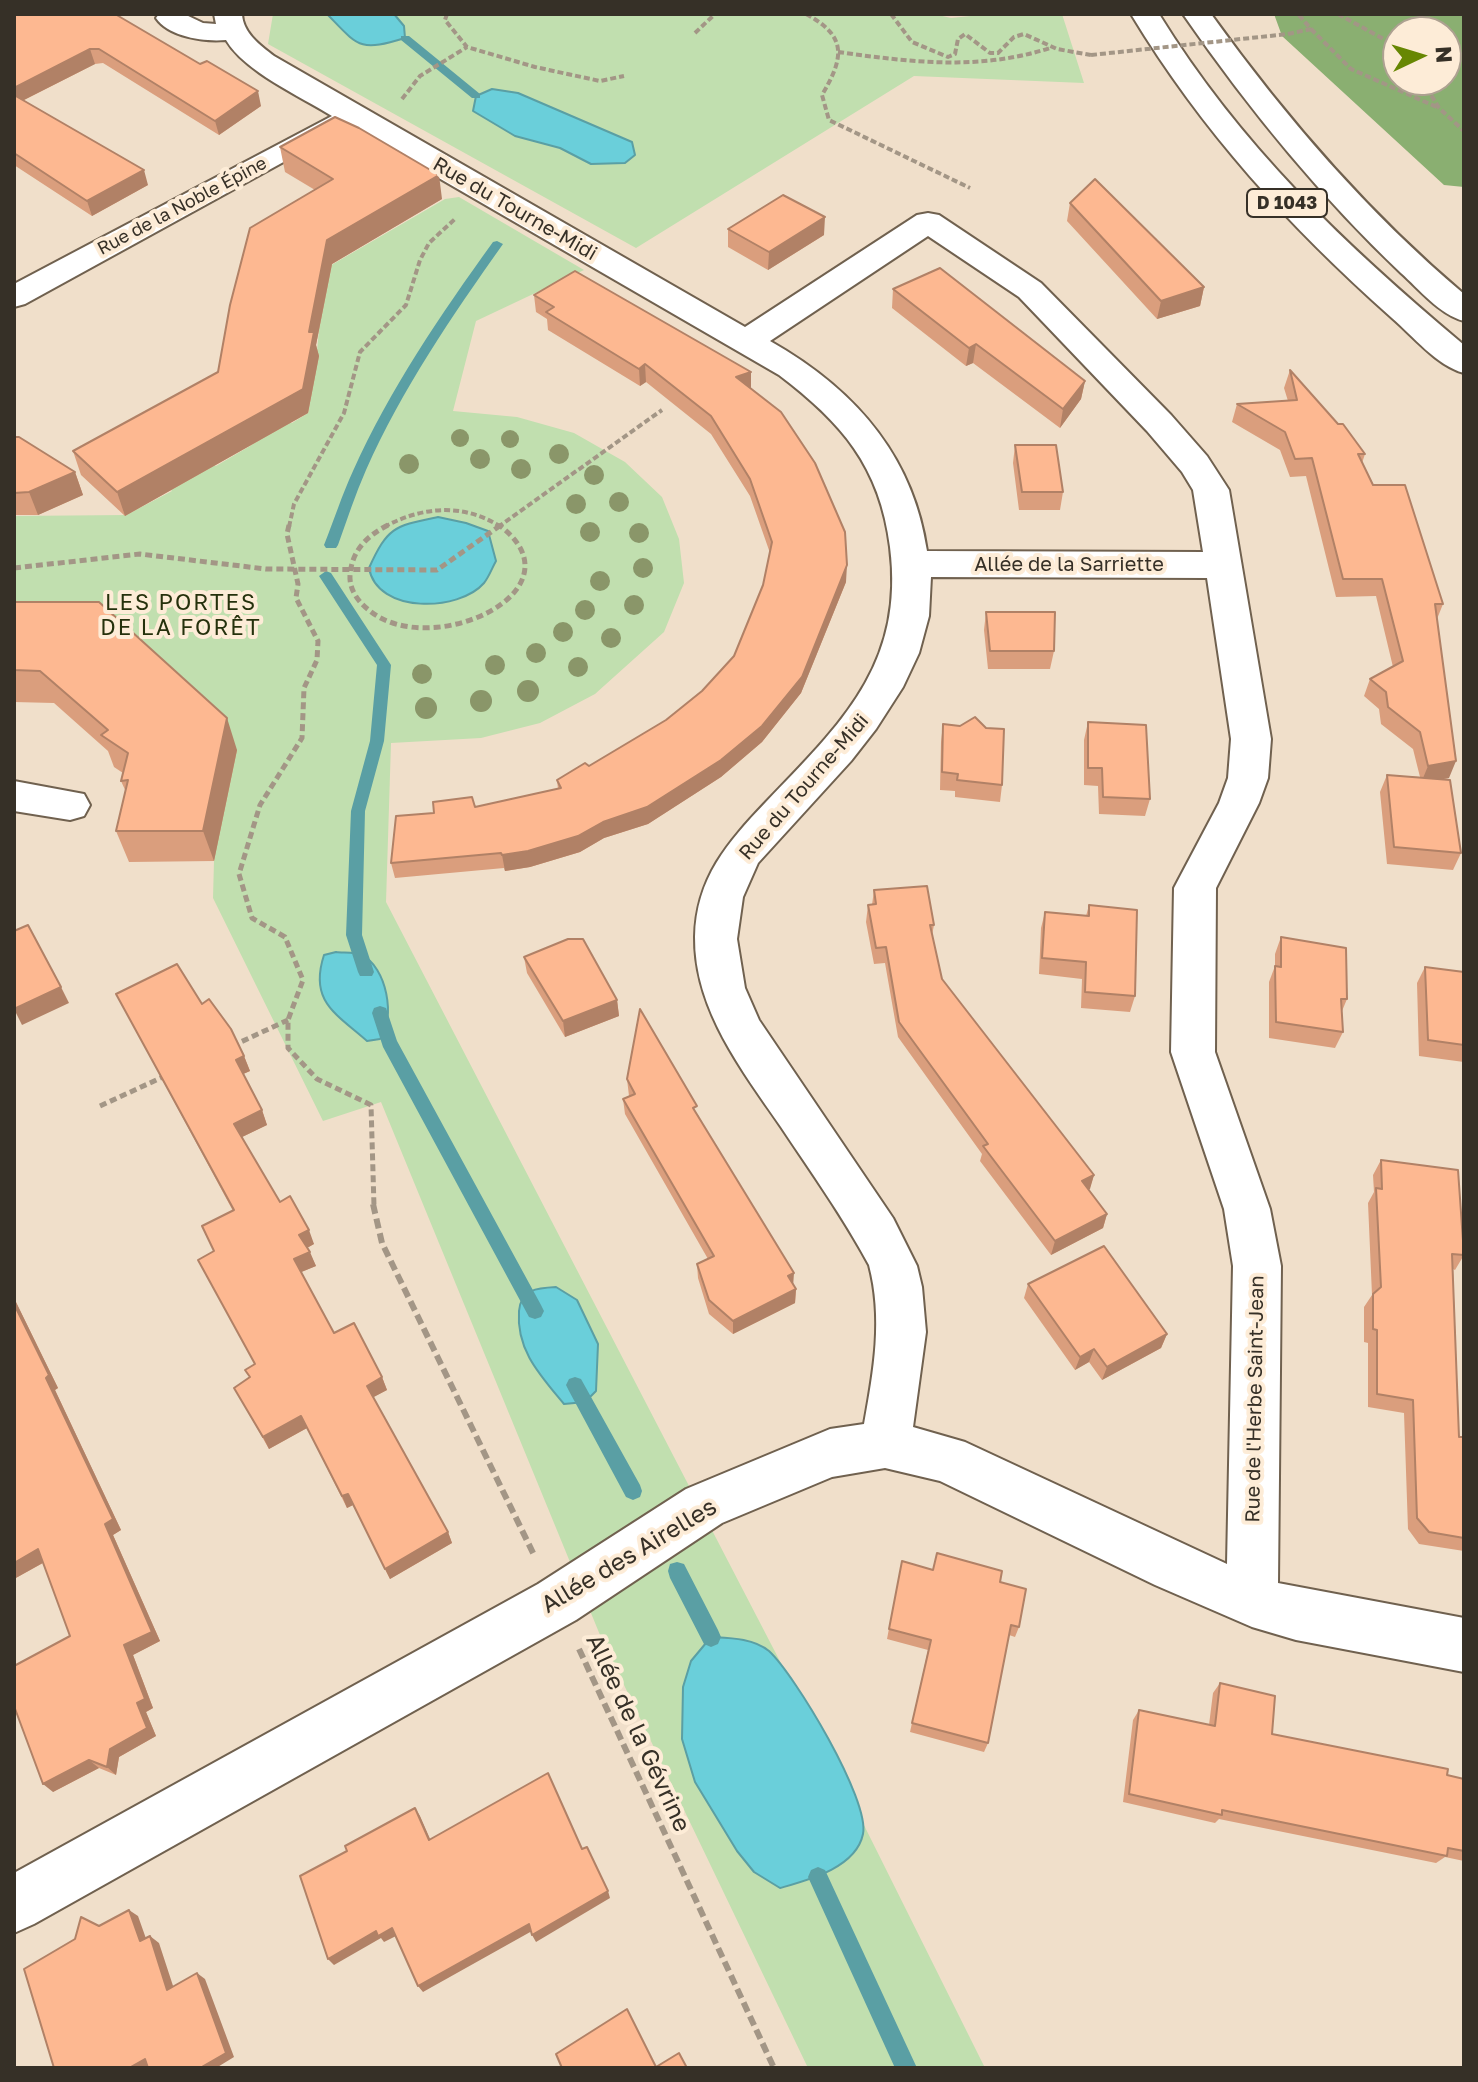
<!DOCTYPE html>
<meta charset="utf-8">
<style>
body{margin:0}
#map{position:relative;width:1478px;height:2082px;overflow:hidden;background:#f0dfca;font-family:"Golos Text",sans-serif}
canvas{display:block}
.frame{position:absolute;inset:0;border:16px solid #363027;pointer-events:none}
.north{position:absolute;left:1382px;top:16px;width:80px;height:80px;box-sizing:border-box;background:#fdecd7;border:2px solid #ada191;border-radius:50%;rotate:86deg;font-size:22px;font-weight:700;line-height:32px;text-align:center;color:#363027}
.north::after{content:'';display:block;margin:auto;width:28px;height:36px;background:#678703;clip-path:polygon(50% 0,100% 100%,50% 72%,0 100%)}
</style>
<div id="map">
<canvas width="1478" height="2082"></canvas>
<div class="frame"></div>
<div class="north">N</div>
</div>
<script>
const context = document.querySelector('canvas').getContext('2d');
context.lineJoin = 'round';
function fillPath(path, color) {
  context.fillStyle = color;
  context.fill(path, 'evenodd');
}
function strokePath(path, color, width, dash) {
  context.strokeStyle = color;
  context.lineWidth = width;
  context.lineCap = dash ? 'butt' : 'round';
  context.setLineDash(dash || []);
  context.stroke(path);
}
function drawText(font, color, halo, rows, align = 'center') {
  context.font = font + ' "Golos Text",sans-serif';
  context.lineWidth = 8;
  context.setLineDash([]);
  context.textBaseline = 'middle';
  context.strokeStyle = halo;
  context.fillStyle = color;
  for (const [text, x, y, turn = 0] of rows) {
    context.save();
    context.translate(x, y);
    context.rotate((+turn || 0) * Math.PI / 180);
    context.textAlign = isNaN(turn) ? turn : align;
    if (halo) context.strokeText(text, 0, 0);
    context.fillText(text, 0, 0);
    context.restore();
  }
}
fillPath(new Path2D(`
 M 273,14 L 934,14 L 951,18 L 990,14 L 1062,14 L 1084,83 L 914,76 L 636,248 L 268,44 Z
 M 459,197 L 584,270 L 476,321 L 453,411 L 517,417 L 574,433 L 625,462 L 662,497 L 679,539 L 684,583 L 664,632 L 595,694 L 540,723 L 481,738 L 391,743 L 386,902 L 839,1775 L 985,2068 L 808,2068 L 600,1635 L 381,1102 L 323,1121 L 213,898 L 214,861 L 14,629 L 14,516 L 126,515 L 172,491 L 166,485 L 210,462 L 216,466 L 250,446 L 279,422 L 292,423 L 308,413 C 317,365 321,320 321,271 L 445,199 Z`), '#c1dfaf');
fillPath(new Path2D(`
 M 1274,14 L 1464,14 L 1464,187 L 1444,185 L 1282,36 ZM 1398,32 L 1446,32 L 1446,80 L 1398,80 Z`), '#8aaf71');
const water = new Path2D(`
 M 327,14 L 394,14 L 404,26 L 405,38 C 359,52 359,47 327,14 Z
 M 492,89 L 518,93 L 632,142 L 635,155 L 625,163 L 591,164 L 560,148 L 515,136 L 473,111 L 476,96 Z
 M 438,517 L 466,523 L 488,531 L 496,561 C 492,568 489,577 484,583 C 459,612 377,614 369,568 C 388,526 395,526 438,517 Z
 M 336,952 C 343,953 355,952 361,955 C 387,966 396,1019 380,1039 L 367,1041 C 335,1013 309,1001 324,955 Z
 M 556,1287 L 577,1300 L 598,1344 L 596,1391 L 585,1402 L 564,1404 C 540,1375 516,1350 519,1311 C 521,1289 537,1288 556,1287 Z
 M 711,1637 C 730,1638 753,1638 769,1651 C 795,1675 870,1800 863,1834 C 856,1868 808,1880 780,1888 L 754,1872 L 737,1851 L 695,1782 L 682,1739 L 683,1687 L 691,1661 Z`);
fillPath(water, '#6acfda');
strokePath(water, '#5a9fa4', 2);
fillPath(new Path2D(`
 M 401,36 L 409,36 L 480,94 L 480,98 L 472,98 L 401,40 Z
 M 497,241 L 503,244 C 452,316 402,389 366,470 C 355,495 347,520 338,545 L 336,548 L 326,548 L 324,545 C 334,520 342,495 353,471 C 390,389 441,314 493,242 Z
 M 326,571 L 331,573 L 391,665 L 384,741 L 365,811 L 362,935 L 374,972 L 372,976 L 360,976 L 358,972 L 346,935 L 351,811 L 370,741 L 377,665 L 319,576 Z
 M 380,1006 L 386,1008 L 397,1041 L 541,1305 L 544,1311 L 541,1317 L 535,1319 L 529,1317 L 383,1047 L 372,1013 L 374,1008 Z
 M 575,1377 L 581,1379 L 640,1485 L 642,1491 L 640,1497 L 633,1500 L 626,1497 L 569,1391 L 566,1385 L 569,1379 Z
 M 677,1562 L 684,1564 L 718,1630 L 721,1637 L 718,1644 L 711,1647 L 704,1644 L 670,1578 L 668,1571 L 670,1564 Z
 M 818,1867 L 825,1870 L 917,2068 L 895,2068 L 808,1877 L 811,1870 Z`), '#5a9fa4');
const minor = new Path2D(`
 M 159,14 L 184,14 L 203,23 L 216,24 L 214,14 L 242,14 C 243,33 260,45 274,56 L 745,327 L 917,215 L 928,213 L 939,215 L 1041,283 L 1171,415 L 1207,456 L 1229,490 L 1271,739 L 1268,778 L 1259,803 L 1216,888 L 1215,1052 L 1270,1209 L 1281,1266 L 1278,1583 L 1464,1618 L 1464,1672 L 1296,1640 L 1252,1627 L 1155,1585 L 940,1481 L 885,1468 L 832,1477 L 722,1523 L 576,1620 L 34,1924 L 14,1933 L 14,1873 L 538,1584 L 686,1489 L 830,1429 L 864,1424 C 874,1370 883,1318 869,1265 C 843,1217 811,1172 781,1127 C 742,1070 694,1009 695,937 C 696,878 728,842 766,802 C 841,724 905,664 890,547 C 880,466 841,422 779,375 L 349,126 L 25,304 L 14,307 L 14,284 L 332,116 C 300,96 245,72 226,40 C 204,42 169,37 156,18 ZM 928,236 L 1019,297 L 1147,431 L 1182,472 L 1193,490 L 1203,552 L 927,551 C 913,454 853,388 770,341 ZM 931,577 L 1207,578 L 1231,739 L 1228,778 L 1219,803 L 1174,888 L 1171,1052 L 1224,1209 L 1233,1266 L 1227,1564 L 965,1442 L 913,1427 L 926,1332 L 922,1287 L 917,1266 L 893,1218 L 759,1020 L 745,988 L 737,939 L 743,897 L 758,863 L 851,761 L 876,729 L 903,687 L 919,653 L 929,616 Z
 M 14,781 L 84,794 L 90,805 L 84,816 L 70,820 L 14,811 Z`);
const highway = new Path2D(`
 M 1131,14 L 1159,14 C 1241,147 1345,245 1464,345 L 1464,373 C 1437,366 1413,336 1392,318 C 1289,226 1203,133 1131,14 Z
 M 1183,14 L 1211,14 C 1285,117 1367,212 1464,294 L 1464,321 C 1440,315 1419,289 1401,273 C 1319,195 1248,108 1183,14 Z`);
strokePath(minor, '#70614f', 4);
strokePath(highway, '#70614f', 4);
strokePath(new Path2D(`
 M 447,14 L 445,20 L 467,47 L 535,67 L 600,81 L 624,76
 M 806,14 C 849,37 843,59 822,95 L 829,120 L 970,188
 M 891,14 L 912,42 L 948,57 L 955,54 L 958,39 L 965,34 L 990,53 L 998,53 L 1014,37 L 1024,34 L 1057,49 L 1091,55
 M 1338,14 L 1398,47
 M 1311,29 L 1351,69 L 1439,108
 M 695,33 L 715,14
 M 1288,34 L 1311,29 L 1298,14
 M 838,52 C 910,62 979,71 1050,48
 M 1422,80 L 1439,108 L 1464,131
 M 402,99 L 420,76 L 467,47
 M 289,527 L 294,504 L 344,413 L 360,352 L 406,305 L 420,260 L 429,243 L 456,218
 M 384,527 C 423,506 464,503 501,527
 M 498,527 L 662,410`), '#a39686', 4, [6, 3]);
strokePath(new Path2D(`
 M 289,525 L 287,534 L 298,584 L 296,598 L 318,641 L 317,660 L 304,688 L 302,738 L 260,805 L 239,874 L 252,918 L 285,937 L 303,980 L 288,1020 L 288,1048 L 317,1079 L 371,1105 L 374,1206
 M 388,525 C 367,536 352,550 350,575 C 349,590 359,603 370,611 C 432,661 586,590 499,525
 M 14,568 L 140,554 L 266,569 L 437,570 L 501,525
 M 232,1046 L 288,1020
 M 100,1106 L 165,1076`), '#a39686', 5, [7, 4]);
strokePath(new Path2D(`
 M 373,1204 L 382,1243 L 535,1557
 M 579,1649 L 774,2068`), '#a39686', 6, [10, 5]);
fillPath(minor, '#fff');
fillPath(highway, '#fff');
strokePath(new Path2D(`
 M 1091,55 L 1288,34`), '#a39686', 4, [6, 3]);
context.fillStyle = '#8a9669';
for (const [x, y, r] of [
 [460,438,9],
 [510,439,9],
 [559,454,10],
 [480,459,10],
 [409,464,10],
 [521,469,10],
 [594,475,10],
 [619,502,10],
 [576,504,10],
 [590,532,10],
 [639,533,10],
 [643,568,10],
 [600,581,10],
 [634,605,10],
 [585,610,10],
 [563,632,10],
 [611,638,10],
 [536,653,10],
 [495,665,10],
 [578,667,10],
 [422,674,10],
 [528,691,11],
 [481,701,11],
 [426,708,11]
]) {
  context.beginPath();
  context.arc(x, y, r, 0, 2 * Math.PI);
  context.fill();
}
fillPath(new Path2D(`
 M 14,14 L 261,106 L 219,135 L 103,63 L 95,64 L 24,100 L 148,185 L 92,216 L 14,165 Z
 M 280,147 L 442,199 L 332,264 L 316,345 L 319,356 L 308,413 L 125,516 L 81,475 L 73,451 L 218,372 L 315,190 L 285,172 Z
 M 1070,203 L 1204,287 L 1200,306 L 1157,319 L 1067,221 Z
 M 728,229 L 824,235 L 768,270 L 728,247 Z
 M 893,289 L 1085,381 L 1081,399 L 1060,428 L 973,363 L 966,366 L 892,308 Z
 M 534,295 L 751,389 L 846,582 L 801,693 L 762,742 L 721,777 L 648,824 L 604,838 L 580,852 L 530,867 L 505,871 L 504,868 L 395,878 L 391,863 L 434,813 L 475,807 L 558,789 L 557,780 L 589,766 L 666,720 L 702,691 L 734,656 L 763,585 L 770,553 L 750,496 L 711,434 L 646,382 L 640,386 L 548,330 L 547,319 L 536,312 Z
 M 1290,370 L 1365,454 L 1362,463 L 1373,485 L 1443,604 L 1437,619 L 1449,778 L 1442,779 L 1461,853 L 1453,870 L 1387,864 L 1380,792 L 1387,775 L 1420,777 L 1413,749 L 1381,724 L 1379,709 L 1364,696 L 1370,679 L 1393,667 L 1376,596 L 1336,597 L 1306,476 L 1290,477 L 1280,450 L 1232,422 L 1237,404 L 1288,401 L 1284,388 Z
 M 14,437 L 75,472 L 83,495 L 38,515 L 14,515 Z
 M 1015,445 L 1063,492 L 1060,510 L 1019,510 L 1013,463 Z
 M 14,602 L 237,750 L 214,861 L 129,862 L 116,831 L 126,792 L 121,781 L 123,773 L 114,767 L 108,751 L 54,703 L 14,702 Z
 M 986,612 L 1054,651 L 1050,669 L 988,669 L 984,630 Z
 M 1088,722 L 1150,799 L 1145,816 L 1099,814 L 1098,786 L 1084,785 L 1084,740 Z
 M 943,724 L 1002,785 L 1000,802 L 955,797 L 955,791 L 940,790 L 941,742 Z
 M 874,890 L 934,925 L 932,935 L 942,979 L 1094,1175 L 1089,1190 L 1107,1214 L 1103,1228 L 1051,1255 L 980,1161 L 982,1154 L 898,1037 L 885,963 L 874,964 L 866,922 L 868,905 L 872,905 Z
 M 1089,905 L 1135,996 L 1130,1012 L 1081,1008 L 1082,979 L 1039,974 L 1041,928 L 1045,912 L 1086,916 Z
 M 1281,937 L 1347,999 L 1342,1011 L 1343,1032 L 1335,1048 L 1269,1038 L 1269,982 L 1275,966 L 1275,954 Z
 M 524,957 L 617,1000 L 619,1016 L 565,1037 L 527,973 Z
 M 1425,967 L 1464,972 L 1464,1062 L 1419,1056 L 1417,983 Z
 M 116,994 L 202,1004 L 244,1056 L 250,1071 L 243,1074 L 262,1110 L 267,1125 L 242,1137 L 280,1202 L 314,1244 L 307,1248 L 316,1266 L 301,1272 L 334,1333 L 382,1377 L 387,1390 L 373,1397 L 448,1532 L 452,1543 L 390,1579 L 353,1505 L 347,1508 L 307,1428 L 269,1449 L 234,1388 L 250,1378 L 245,1370 L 255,1364 L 214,1251 L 233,1211 Z
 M 627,1079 L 698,1115 L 796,1289 L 795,1303 L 733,1334 L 709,1314 L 698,1278 L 697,1264 L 708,1259 L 625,1114 L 623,1099 L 629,1096 Z
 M 1381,1160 L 1464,1255 L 1455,1270 L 1453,1269 L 1459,1437 L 1464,1437 L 1464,1551 L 1419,1544 L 1408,1529 L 1404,1413 L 1368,1407 L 1368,1343 L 1364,1342 L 1364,1307 L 1372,1295 L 1368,1203 L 1374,1192 L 1373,1175 Z
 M 1028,1284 L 1167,1334 L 1161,1348 L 1102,1380 L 1089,1362 L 1075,1370 L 1024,1298 Z
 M 14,1298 L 58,1388 L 55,1390 L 121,1530 L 113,1535 L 160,1641 L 133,1655 L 153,1708 L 146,1712 L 156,1736 L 119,1757 L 116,1775 L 99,1768 L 53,1792 L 70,1636 L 43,1563 L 14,1579 Z
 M 902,1561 L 933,1570 L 1000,1582 L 1019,1627 L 1015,1637 L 1009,1635 L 988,1743 L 984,1752 L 910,1732 L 928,1650 L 887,1639 Z
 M 1220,1683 L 1272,1734 L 1464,1779 L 1464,1861 L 1445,1857 L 1436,1863 L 1219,1819 L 1215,1823 L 1123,1802 L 1133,1720 L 1139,1710 L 1209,1725 L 1213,1693 Z`), '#da9e7d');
fillPath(new Path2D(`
 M 90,49 L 95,64 L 14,105 L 14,88 Z
 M 258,91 L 261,106 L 219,135 L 215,121 Z
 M 144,170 L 148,185 L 92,216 L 87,201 Z
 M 439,175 L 442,199 L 332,264 L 316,345 L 319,356 L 308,413 L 125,516 L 117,492 L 309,332 L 327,240 Z
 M 825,217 L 824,235 L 768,270 L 769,252 Z
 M 1204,287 L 1200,306 L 1157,319 L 1161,301 Z
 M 976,344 L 973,363 L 966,366 L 969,348 Z
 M 645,364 L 646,382 L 640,386 L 639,369 Z
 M 751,372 L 751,389 L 736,377 Z
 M 1085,381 L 1081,399 L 1060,428 L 1063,409 Z
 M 75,472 L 83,495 L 38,515 L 29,492 Z
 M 847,565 L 846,582 L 801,693 L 762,742 L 721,777 L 648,824 L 604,838 L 580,852 L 530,867 L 505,871 L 502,855 L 578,836 Z
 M 227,718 L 237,750 L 214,861 L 203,831 Z
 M 1456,761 L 1449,778 L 1421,783 L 1428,766 Z
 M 61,987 L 69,1003 L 22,1025 L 14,1009 Z
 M 617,1000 L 619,1016 L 565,1037 L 563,1021 Z
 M 244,1056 L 250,1071 L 241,1075 L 236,1060 Z
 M 262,1110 L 267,1125 L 240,1138 L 234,1124 Z
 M 1094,1175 L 1090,1189 L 1078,1196 L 1082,1181 Z
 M 1107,1214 L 1103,1228 L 1051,1255 L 1055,1241 Z
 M 309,1230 L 314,1244 L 305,1249 L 299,1235 Z
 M 310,1252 L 316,1266 L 299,1273 L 294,1259 Z
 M 794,1273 L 793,1287 L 788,1276 Z
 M 796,1289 L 795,1303 L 733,1334 L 733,1321 Z
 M 14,1298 L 58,1388 L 55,1390 L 121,1530 L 113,1535 L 160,1641 L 133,1655 L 153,1708 L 146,1712 L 156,1736 L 119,1757 L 116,1775 L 107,1767 L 110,1749 L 137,1703 L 124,1645 L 105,1524 L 46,1378 L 14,1304 Z
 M 1167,1334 L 1161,1348 L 1102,1380 L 1107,1367 Z
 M 1094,1349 L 1089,1362 L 1075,1370 L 1080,1357 Z
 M 382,1377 L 387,1390 L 372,1398 L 367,1386 Z
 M 301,1416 L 307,1428 L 269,1449 L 263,1437 Z
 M 348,1494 L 353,1505 L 347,1508 L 342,1496 Z
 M 448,1532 L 452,1543 L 390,1579 L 385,1569 Z
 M 38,1549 L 48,1560 L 14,1579 L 14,1563 Z
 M 89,1760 L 99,1768 L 53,1792 L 43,1784 Z
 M 415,1808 L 420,1816 L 434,1848 L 429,1840 Z
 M 608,1891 L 610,1898 L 536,1942 L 532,1935 Z
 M 129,1910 L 138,1916 L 149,1947 L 140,1941 Z
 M 529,1924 L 532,1931 L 423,1992 L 418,1986 Z
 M 392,1928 L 398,1935 L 384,1942 L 381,1938 L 334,1965 L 328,1959 L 376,1931 Z
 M 150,1936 L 159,1943 L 176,1995 L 167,1990 Z
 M 197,1973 L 205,1979 L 234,2057 L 216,2068 L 200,2068 Z
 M 145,2059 L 154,2063 L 146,2068 L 129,2068 Z`), '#b18166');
const building = new Path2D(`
 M 14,14 L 115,14 L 200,64 L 207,61 L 258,91 L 215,121 L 99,49 L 90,49 L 14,88 Z
 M 14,95 L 144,170 L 87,201 L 14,153 Z
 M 335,117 L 359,128 L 439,175 L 327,240 L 309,332 L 314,332 L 303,389 L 117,492 L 73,451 L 218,372 L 230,305 L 250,228 L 333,179 L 280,147 Z
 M 1095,179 L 1204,287 L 1161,301 L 1070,203 Z
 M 783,195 L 825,217 L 769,252 L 728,229 Z
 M 940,268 L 1085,381 L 1063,409 L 976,344 L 969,348 L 893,289 Z
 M 575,271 L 751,372 L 736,377 L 781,412 L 815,463 L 845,532 L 847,565 L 802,677 L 762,726 L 721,760 L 647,807 L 603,822 L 578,836 L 528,851 L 502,855 L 501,853 L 391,863 L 396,816 L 434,813 L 433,802 L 472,797 L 475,807 L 561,788 L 557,780 L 585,763 L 589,766 L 666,720 L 702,691 L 734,656 L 763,585 L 772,542 L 750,479 L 711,416 L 645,364 L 639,369 L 546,312 L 554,307 L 534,295 Z
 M 1290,370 L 1338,424 L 1343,424 L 1365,454 L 1358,454 L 1373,485 L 1405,485 L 1443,604 L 1435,604 L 1456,761 L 1428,766 L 1420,732 L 1388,707 L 1386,692 L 1370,679 L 1403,661 L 1382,579 L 1343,579 L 1312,458 L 1295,459 L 1285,432 L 1237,404 L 1297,400 Z
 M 14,437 L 19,437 L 75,472 L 29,492 L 14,493 Z
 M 1015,445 L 1056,445 L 1063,492 L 1022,492 Z
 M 14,602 L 99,602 L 227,718 L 203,831 L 116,831 L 128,780 L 121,781 L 128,753 L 101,735 L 108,730 L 40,671 L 14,670 Z
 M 986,612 L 1055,612 L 1054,651 L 990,651 Z
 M 975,717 L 986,728 L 1004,729 L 1002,785 L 957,780 L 958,774 L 942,772 L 943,724 L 960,726 Z
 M 1088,722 L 1146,725 L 1150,799 L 1103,797 L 1102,768 L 1088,768 Z
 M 1387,775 L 1450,780 L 1461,853 L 1394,847 Z
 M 927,886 L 934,925 L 930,925 L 942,979 L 1094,1175 L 1082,1181 L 1107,1214 L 1055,1241 L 983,1146 L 988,1144 L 899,1022 L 886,947 L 876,948 L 868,905 L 876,904 L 874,890 Z
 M 1089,905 L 1137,910 L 1135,996 L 1085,992 L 1086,962 L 1042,958 L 1045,912 L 1089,916 Z
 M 28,925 L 61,987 L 14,1009 L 14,931 Z
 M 1281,937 L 1346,948 L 1347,999 L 1341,999 L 1343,1032 L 1276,1022 L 1275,966 L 1281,967 Z
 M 568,939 L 583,939 L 617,1000 L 563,1021 L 524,957 Z
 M 177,964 L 202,1004 L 209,999 L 231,1029 L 244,1056 L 236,1060 L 262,1110 L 234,1124 L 280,1202 L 290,1196 L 309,1230 L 299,1235 L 310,1252 L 294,1259 L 334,1333 L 354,1323 L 382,1377 L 367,1386 L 448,1532 L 385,1569 L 348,1494 L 342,1496 L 301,1416 L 263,1437 L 234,1388 L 250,1377 L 245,1370 L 255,1364 L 198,1260 L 214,1251 L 202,1226 L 234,1210 L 116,994 Z
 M 1425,967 L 1464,972 L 1464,1045 L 1428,1040 Z
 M 640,1009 L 697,1106 L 693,1108 L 794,1273 L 788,1276 L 796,1289 L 733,1321 L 709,1300 L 697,1264 L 714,1256 L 623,1099 L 635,1094 L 627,1079 Z
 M 1381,1160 L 1458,1170 L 1464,1255 L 1452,1254 L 1459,1437 L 1464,1437 L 1464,1538 L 1429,1532 L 1417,1518 L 1413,1400 L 1377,1394 L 1377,1330 L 1373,1329 L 1373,1294 L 1381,1287 L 1376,1188 L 1382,1189 Z
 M 1104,1246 L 1167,1334 L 1107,1367 L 1094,1349 L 1080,1357 L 1028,1284 Z
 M 14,1304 L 49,1375 L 46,1378 L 113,1519 L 105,1524 L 152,1632 L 124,1645 L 145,1699 L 137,1703 L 147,1728 L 110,1749 L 107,1767 L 89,1760 L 43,1784 L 14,1706 L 14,1666 L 70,1636 L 38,1549 L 14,1563 Z
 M 937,1553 L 1002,1571 L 1000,1582 L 1026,1589 L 1019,1627 L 1011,1625 L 988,1743 L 912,1723 L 931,1640 L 889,1629 L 902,1561 L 933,1570 Z
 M 1220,1683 L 1275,1696 L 1272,1734 L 1448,1769 L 1447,1775 L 1464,1779 L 1464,1851 L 1448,1848 L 1447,1856 L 1222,1810 L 1222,1815 L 1129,1794 L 1139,1710 L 1215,1726 Z
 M 548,1773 L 582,1849 L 587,1847 L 608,1891 L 532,1935 L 529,1924 L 418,1986 L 392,1928 L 378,1936 L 376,1931 L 328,1959 L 300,1876 L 347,1851 L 345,1846 L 415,1808 L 429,1840 Z
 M 129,1910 L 140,1941 L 150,1936 L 167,1990 L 197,1973 L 226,2053 L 200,2068 L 148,2068 L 145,2059 L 129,2068 L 54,2068 L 24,1969 L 75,1939 L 81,1917 L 99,1926 Z
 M 627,2009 L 656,2067 L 679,2053 L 687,2068 L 562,2068 L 556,2054 Z`);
fillPath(building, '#fdb891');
strokePath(building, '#b18166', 2);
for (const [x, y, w] of [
 [1287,203,80]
]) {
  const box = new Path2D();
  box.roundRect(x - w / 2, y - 14, w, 28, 6);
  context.fillStyle = '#fdecd7';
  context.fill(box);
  strokePath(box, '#363027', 2);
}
drawText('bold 18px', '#363027', null, [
 ["D 1043",1287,203]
]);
drawText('18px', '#363027', '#fdecd7', [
 ["Rue de la Noble Épine",182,206,-28]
]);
drawText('20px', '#363027', '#fdecd7', [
 ["Rue du Tourne-Midi",515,209,30],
 ["Allée de la Sarriette",1069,565],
 ["Rue du Tourne-Midi",804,787,-49],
 ["Rue de l'Herbe Saint-Jean",1255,1399,-89]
]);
context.letterSpacing = '2px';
drawText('22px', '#25310c', '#fdecd7', [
 ["LES PORTES",181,603],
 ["DE LA FORÊT",181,628]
]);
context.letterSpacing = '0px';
drawText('24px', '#363027', '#fdecd7', [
 ["Allée des Airelles",629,1556,-31],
 ["Allée de la Gévrine",638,1733,65]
]);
</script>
